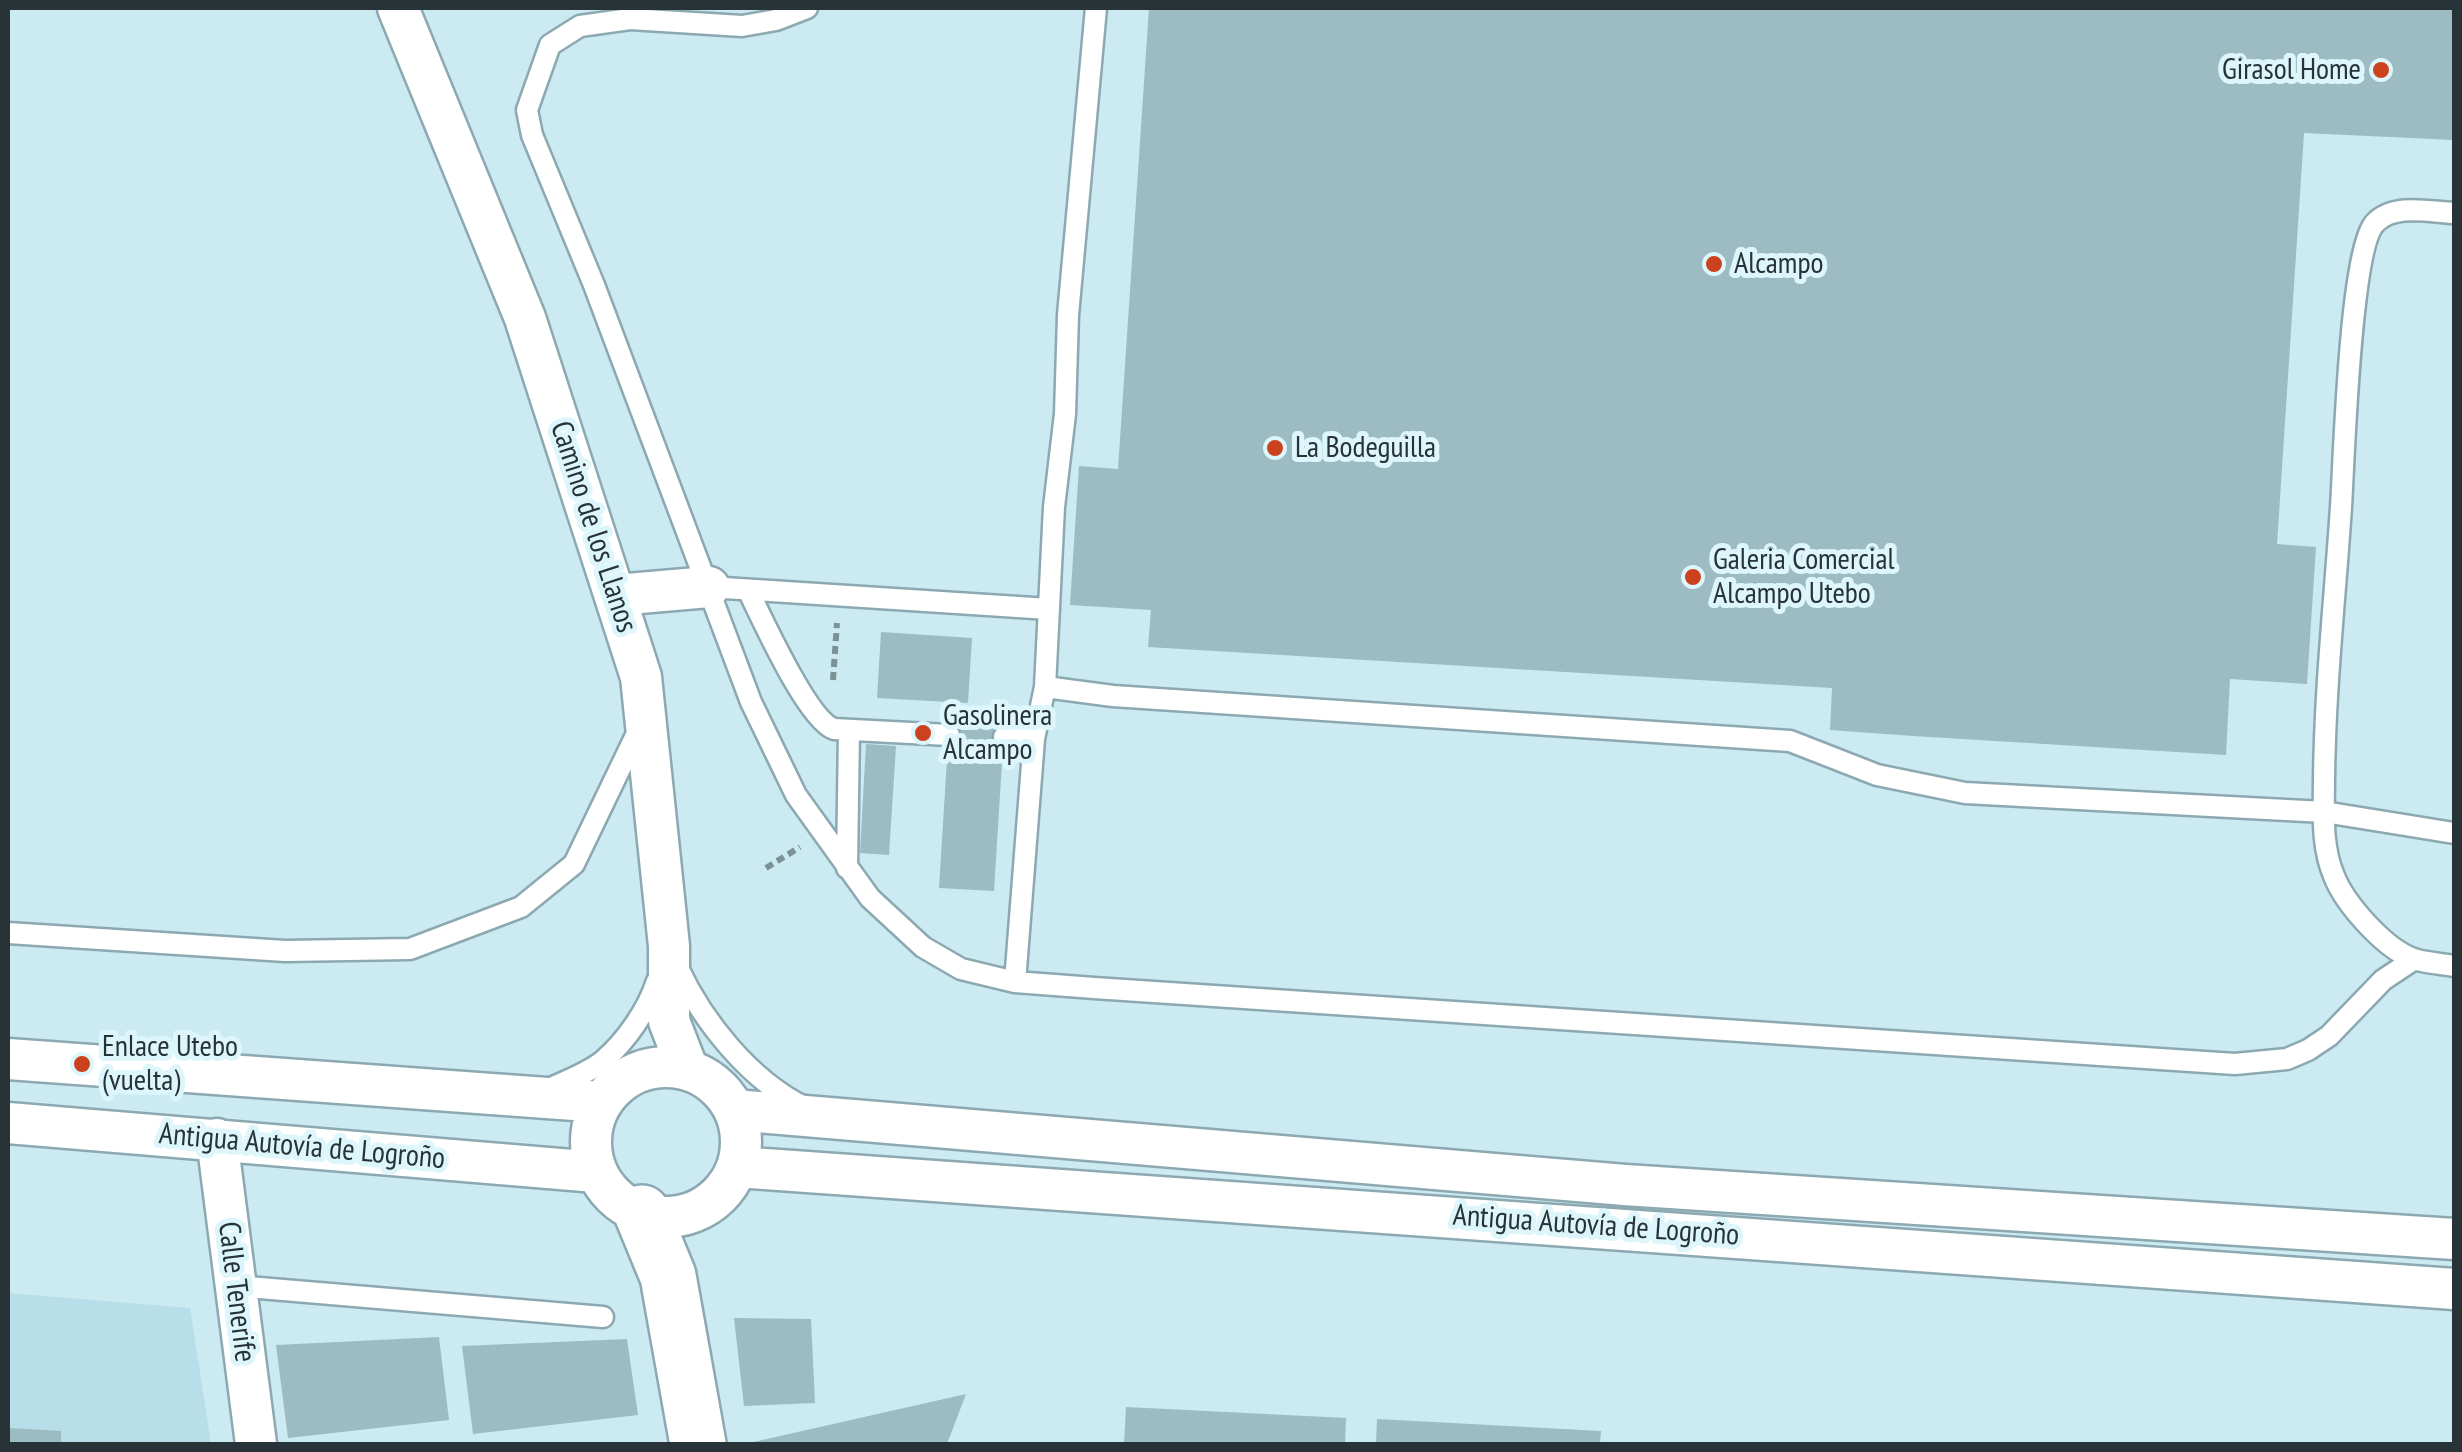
<!DOCTYPE html>
<meta charset="utf-8">
<style>
body{margin:0}
#map{position:relative;width:2462px;height:1452px;overflow:hidden;background:#cbeaf2;font-family:"PT Sans Narrow",sans-serif}
canvas{display:block}
.frame{position:absolute;inset:0;border:10px solid #273336;pointer-events:none}
</style>
<div id="map">
<canvas width="2462" height="1452"></canvas>
<div class="frame"></div>
</div>
<script>
const context = document.querySelector('canvas').getContext('2d');
context.lineJoin = 'round';
function fillPath(path, color) {
  context.fillStyle = color;
  context.fill(path, 'evenodd');
}
function strokePath(path, color, width, dash) {
  context.strokeStyle = color;
  context.lineWidth = width;
  context.lineCap = dash ? 'butt' : 'round';
  context.setLineDash(dash || []);
  context.stroke(path);
}
function drawText(font, color, halo, rows, align = 'center') {
  context.font = font + ' "PT Sans Narrow",sans-serif';
  context.lineWidth = 10;
  context.setLineDash([]);
  context.textBaseline = 'middle';
  context.strokeStyle = halo;
  context.fillStyle = color;
  for (const [text, x, y, turn = 0] of rows) {
    context.save();
    context.translate(x, y);
    context.rotate((+turn || 0) * Math.PI / 180);
    context.textAlign = isNaN(turn) ? turn : align;
    if (halo) context.strokeText(text, 0, 0);
    context.fillText(text, 0, 0);
    context.restore();
  }
}
fillPath(new Path2D(`
 M 8,1293 L 190,1308 L 211,1444 L 8,1444 Z`), '#b7dee9');
fillPath(new Path2D(`
 M 1149,8 L 2454,8 L 2454,140 L 2304,133 L 2277,544 L 2316,547 L 2307,684 L 2230,679 L 2226,755 L 1913,736 L 1830,730 L 1832,688 L 1148,647 L 1151,610 L 1070,605 L 1079,466 L 1118,469 Z
 M 881,632 L 972,638 L 968,703 L 877,698 Z
 M 950,711 L 1005,714 L 994,891 L 939,888 Z
 M 866,744 L 896,746 L 889,855 L 860,853 Z
 M 734,1318 L 811,1319 L 815,1403 L 744,1406 Z
 M 439,1337 L 449,1420 L 288,1438 L 276,1345 Z
 M 627,1339 L 638,1415 L 473,1434 L 462,1346 Z
 M 966,1394 L 947,1444 L 749,1444 L 749,1443 Z
 M 1126,1407 L 1346,1418 L 1345,1444 L 1124,1444 Z
 M 1377,1419 L 1601,1431 L 1600,1444 L 1376,1444 Z
 M 8,1428 L 61,1431 L 61,1444 L 8,1444 Z`), '#9dbbc2');
const lane = new Path2D(`
 M 807,8 L 776,20 L 742,26 L 630,19 L 580,26 L 550,45 L 527,110 L 532,135 L 594,285 L 751,702 L 796,795 L 870,898 L 923,947 L 961,969 L 1015,982 L 1094,988 L 2235,1064 L 2287,1059 L 2308,1050 L 2329,1036 L 2383,980 L 2413,960
 M 1096,8 L 1068,315 L 1065,414 L 1054,507 L 1045,687 L 1113,696 L 1790,741 L 1877,775 L 1965,793 L 2324,812 L 2454,833
 M 2454,213 C 2430,212 2394,203 2375,223 C 2350,249 2344,460 2341,507 C 2335,598 2325,687 2324,779 C 2324,811 2321,846 2334,876 C 2345,904 2387,952 2417,960 C 2429,963 2442,964 2454,966
 M 709,587 L 1049,609
 M 749,592 C 763,621 808,720 834,729 L 949,735
 M 1004,737 L 1034,739
 M 847,868 L 849,730
 M 8,933 L 285,951 L 410,949 L 521,907 L 574,864 L 640,727
 M 678,968 C 703,1022 750,1080 804,1107
 M 1015,982 L 1034,739 L 1045,687
 M 547,1090 C 565,1081 589,1073 604,1060 C 627,1040 648,1009 657,981
 M 236,1286 L 603,1317`);
const street = new Path2D(`
 M 398,8 L 525,318 L 641,677 L 669,946 L 669,1021 L 688,1070
 M 616,595 L 709,587
 M 8,1059 L 602,1102
 M591 1142a75 75 0 1 1 150 0a75 75 0 1 1-150 0Z
 M 734,1110 L 1625,1185 L 2454,1239
 M 8,1123 L 596,1172
 M 217,1139 L 256,1444
 M 737,1167 L 2454,1289`);
const secondary = new Path2D(`
 M 642,1213 L 668,1276 L 698,1444`);
strokePath(lane, '#8ca9b1', 25);
strokePath(street, '#8ca9b1', 45);
strokePath(secondary, '#8ca9b1', 60);
strokePath(new Path2D(`
 M 833,680 L 837,623
 M 766,868 L 800,847`), '#7b9196', 6, [8, 5]);
strokePath(lane, '#fff', 20);
strokePath(street, '#fff', 40);
strokePath(secondary, '#fff', 55);
for (const [x, y, r, color] of [
 [2381,70,10,"#cc421e"],
 [1714,264,10,"#cc421e"],
 [1275,448,10,"#cc421e"],
 [1693,577,10,"#cc421e"],
 [923,733,10,"#cc421e"],
 [82,1064,10,"#cc421e"]
]) {
  const dot = new Path2D();
  dot.arc(x, y, r, 0, 2 * Math.PI);
  context.fillStyle = color;
  context.fill(dot);
  strokePath(dot, '#ddf6fc', 4);
}
drawText('30px', '#273336', '#ddf6fc', [
 ["Girasol Home",2361,70,"right"],
 ["Alcampo",1734,264],
 ["La Bodeguilla",1295,448],
 ["Galeria Comercial",1713,560],
 ["Alcampo Utebo",1713,594],
 ["Gasolinera",943,716],
 ["Alcampo",943,750],
 ["Enlace Utebo",102,1047],
 ["(vuelta)",102,1081]
], 'left');
drawText('30px', '#273336', '#ddf6fc', [
 ["Camino de los Llanos",593,527,72],
 ["Antigua Autovía de Logroño",302,1147,5],
 ["Antigua Autovía de Logroño",1596,1226,4],
 ["Calle Tenerife",236,1292,83]
]);
</script>
